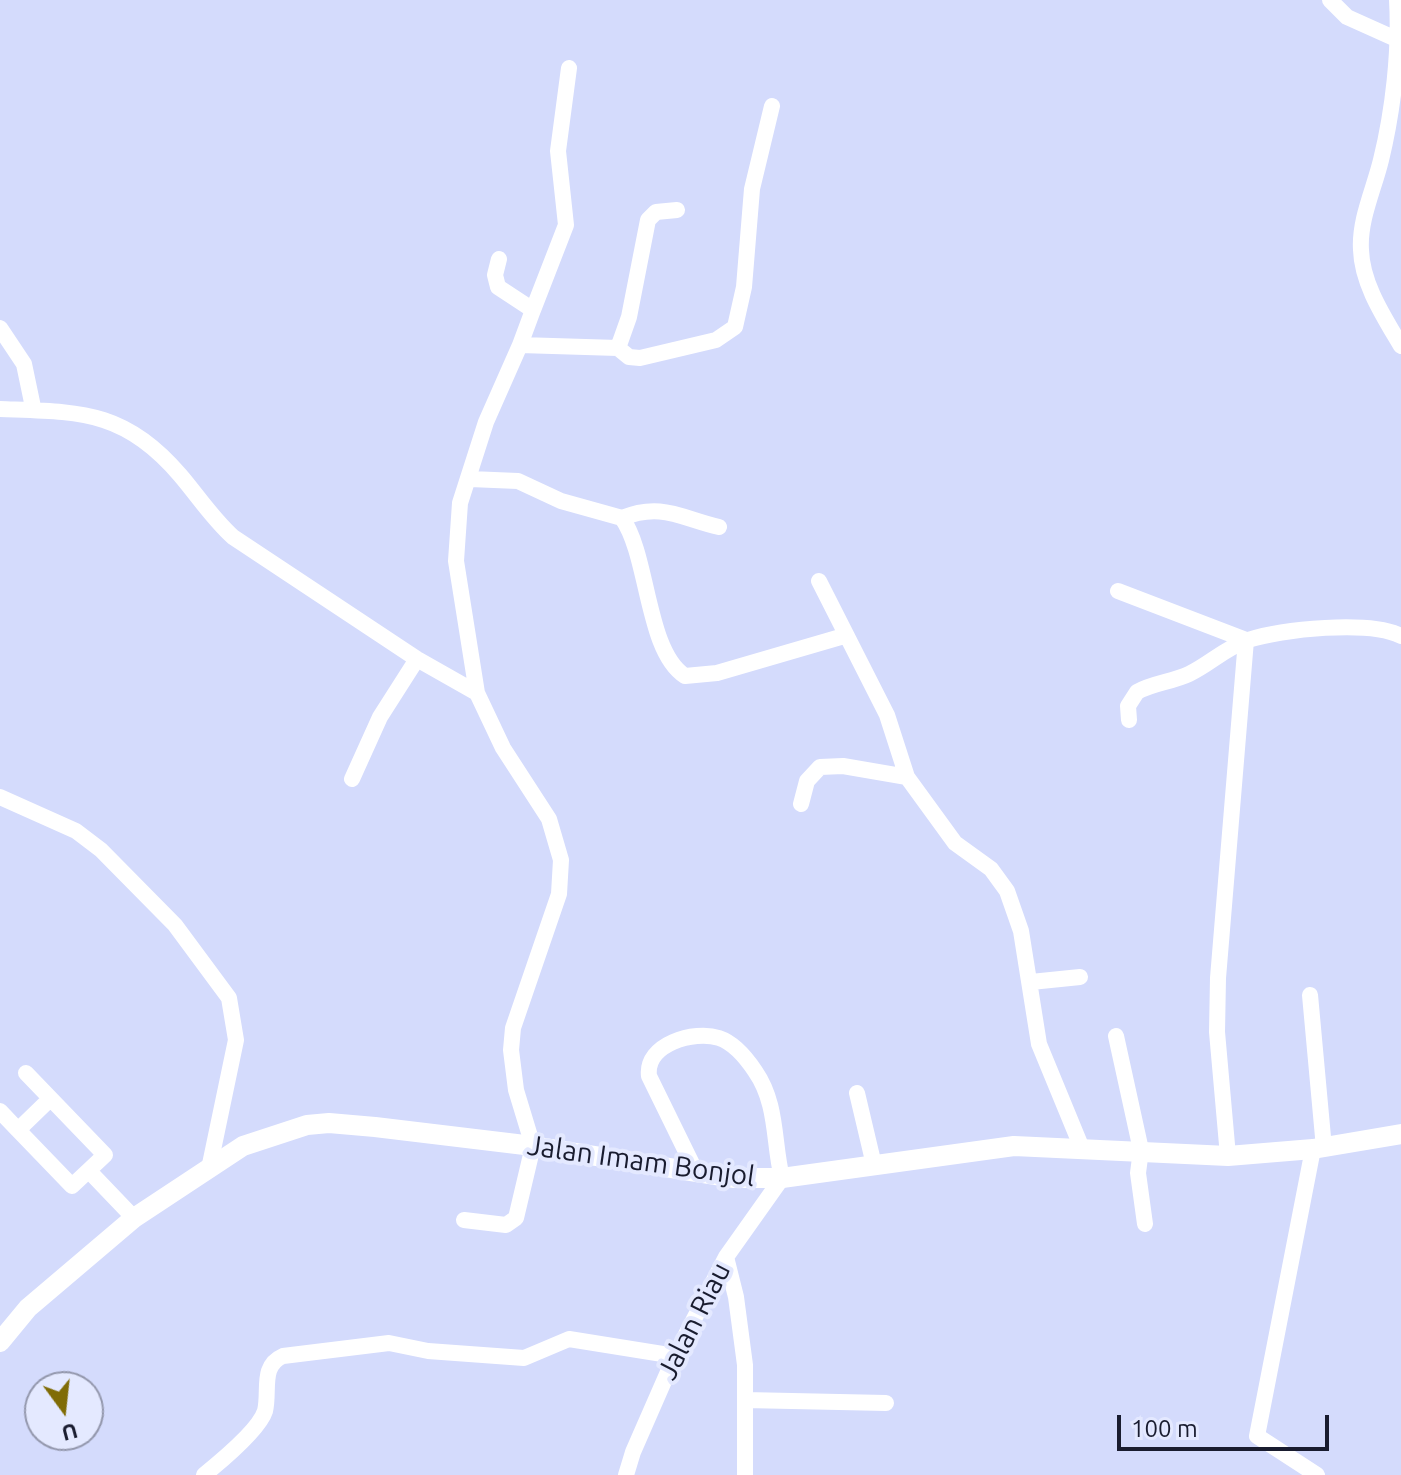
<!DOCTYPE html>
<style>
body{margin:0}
#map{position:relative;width:1401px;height:1475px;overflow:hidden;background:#d4dbfc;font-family:Ubuntu,sans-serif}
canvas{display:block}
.north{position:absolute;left:24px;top:1371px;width:80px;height:80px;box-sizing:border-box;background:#e4e9ff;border:2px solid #9397ac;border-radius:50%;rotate:165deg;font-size:22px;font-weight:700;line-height:32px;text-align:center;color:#191c2f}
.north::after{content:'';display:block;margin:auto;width:28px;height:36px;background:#806c06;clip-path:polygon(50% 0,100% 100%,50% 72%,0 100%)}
.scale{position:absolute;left:1117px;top:1415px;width:212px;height:36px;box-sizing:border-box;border:4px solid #191c2f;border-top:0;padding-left:10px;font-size:24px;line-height:28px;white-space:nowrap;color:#191c2f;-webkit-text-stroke:6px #e4e9ff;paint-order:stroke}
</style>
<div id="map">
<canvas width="1401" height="1475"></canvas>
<div class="north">U</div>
<div class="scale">100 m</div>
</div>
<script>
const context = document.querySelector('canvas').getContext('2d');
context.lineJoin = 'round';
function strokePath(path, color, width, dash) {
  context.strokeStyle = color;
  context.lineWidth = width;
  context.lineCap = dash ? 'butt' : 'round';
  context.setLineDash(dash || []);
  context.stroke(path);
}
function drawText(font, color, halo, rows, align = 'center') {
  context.font = font + ' Ubuntu,sans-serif';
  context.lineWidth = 8;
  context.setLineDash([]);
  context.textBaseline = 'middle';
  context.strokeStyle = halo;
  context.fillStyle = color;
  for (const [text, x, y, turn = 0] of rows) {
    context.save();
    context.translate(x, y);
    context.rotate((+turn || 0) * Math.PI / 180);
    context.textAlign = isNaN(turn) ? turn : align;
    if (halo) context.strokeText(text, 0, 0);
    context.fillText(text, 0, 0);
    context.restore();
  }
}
strokePath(new Path2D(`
 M 1330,0 L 1347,17 L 1396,39
 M 1397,0 C 1400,51 1393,111 1381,160 C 1374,189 1359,220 1361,250 C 1362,284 1384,317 1401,346
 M 499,259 L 495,275 L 498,287 L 533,310 L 520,345
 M 533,310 L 566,225 L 558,151 L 569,68
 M 0,328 L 24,364 L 33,407
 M 618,348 L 629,317 L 648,220 L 656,212 L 677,210
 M 0,409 C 78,412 124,409 180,475 C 198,496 212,518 233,537 L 417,659 L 477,693
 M 470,479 L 518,481 L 561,501 L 622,518 C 649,556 646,651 685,676 L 717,673 L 844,636
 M 622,518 C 661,502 681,518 719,527
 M 819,581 L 887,715 L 907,777 L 955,843 L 991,869 L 1007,891 L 1021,931 L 1039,1044 L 1081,1146
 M 1118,591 L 1246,640 L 1218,978 L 1217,1032 L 1228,1156
 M 1129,720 L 1128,706 L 1137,692 C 1153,683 1172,682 1189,674 C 1210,664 1225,648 1248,640 C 1281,629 1370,620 1401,636
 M 352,779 L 380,717 L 417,659
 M 0,797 L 76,831 L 101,850 L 175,925 L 229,998 L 236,1040 L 209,1169
 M 801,804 L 807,781 L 820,767 L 843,766 L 907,777
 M 1031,982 L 1080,977
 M 1310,995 L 1324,1148
 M 1116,1036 L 1141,1150 L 1138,1173 L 1145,1224
 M 26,1073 L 105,1155 L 72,1186 L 18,1130 L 50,1099
 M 857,1093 L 874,1165
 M 0,1111 L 18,1130
 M 1313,1149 L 1257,1436 L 1317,1475
 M 89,1171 L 134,1218
 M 464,1220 L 506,1225 L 516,1218 L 533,1146 L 516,1090 L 511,1050 L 513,1028 L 559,894 L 561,860 L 549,819 L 503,748 L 477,693 L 456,561 L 460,503 L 486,422 L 520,345 L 618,348 L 629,357 L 640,358 L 716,340 L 735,327 L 744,287 L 752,189 L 772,106
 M 726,1257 L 736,1297 L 745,1365 L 745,1475
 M 745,1400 L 886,1403
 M 204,1475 C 220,1462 259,1430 265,1411 C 270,1391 260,1366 283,1356 L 389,1343 L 428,1351 L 524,1358 L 569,1339 L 675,1356
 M 626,1475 L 633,1452 L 675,1356 L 726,1257 L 782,1178 C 773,1142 778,1104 755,1071 C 747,1059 734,1043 719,1038 C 694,1030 645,1044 649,1076 L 696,1172`), '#fff', 16);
strokePath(new Path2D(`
 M 0,1342 L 28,1308 L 134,1218 L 243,1146 L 307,1125 L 329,1123 L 375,1127 L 533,1146 L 733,1178 L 782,1178 L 1014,1146 L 1228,1156 L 1313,1149 L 1401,1134`), '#fff', 20);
drawText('28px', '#191c2f', '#e4e9ff', [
 ["Jalan Imam Bonjol",641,1161,8],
 ["Jalan Riau",694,1321,-63]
]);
</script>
